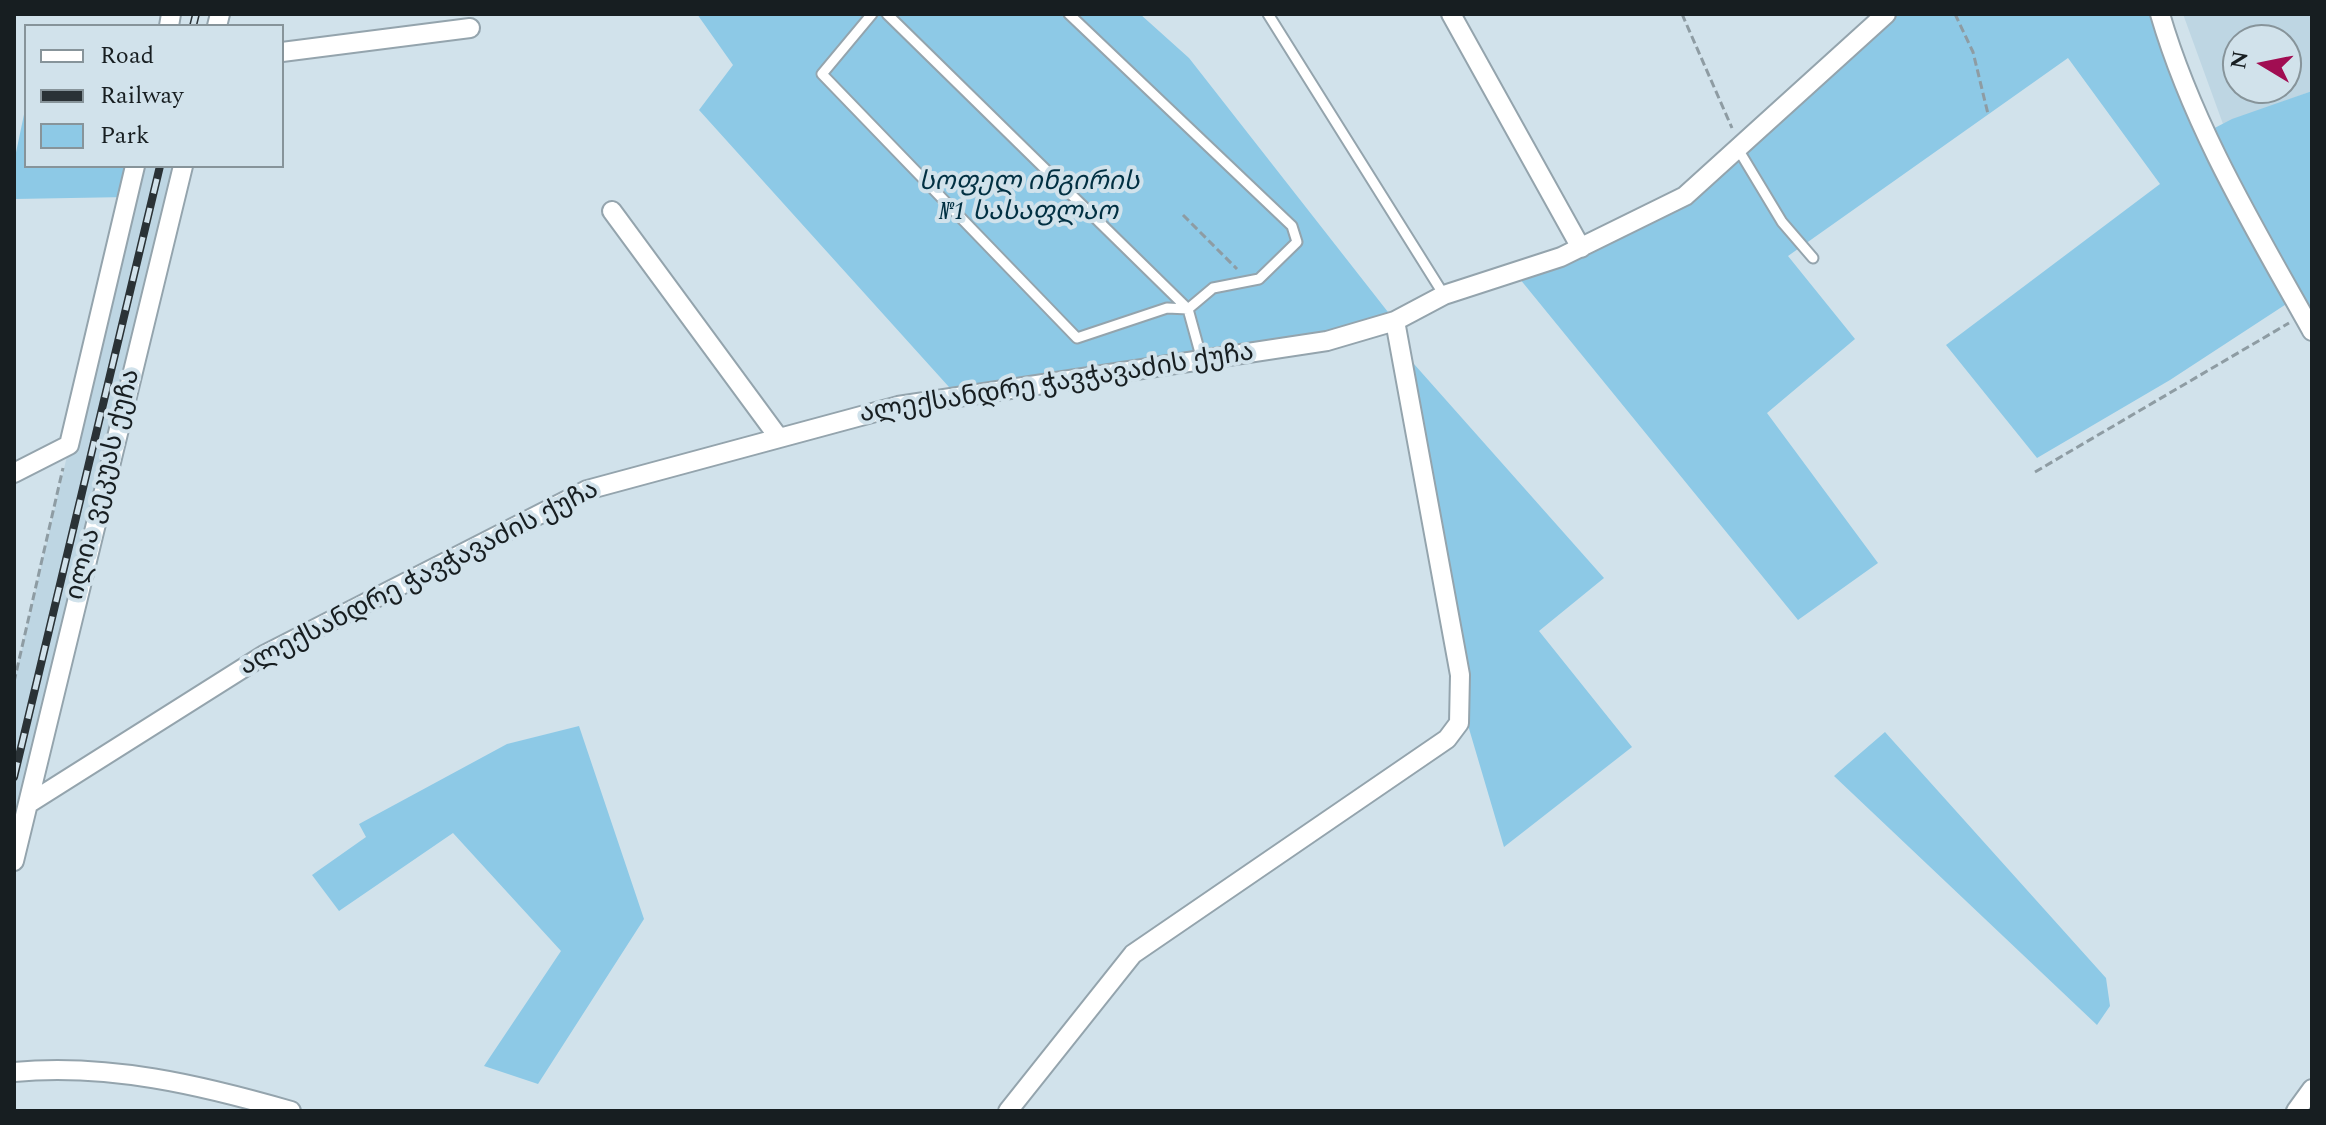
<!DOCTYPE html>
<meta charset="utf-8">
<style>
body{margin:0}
#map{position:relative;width:2326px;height:1125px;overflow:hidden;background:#d1e2eb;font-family:Spectral,serif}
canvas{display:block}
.frame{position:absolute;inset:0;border:16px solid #171e21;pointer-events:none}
.legend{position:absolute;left:24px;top:24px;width:260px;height:144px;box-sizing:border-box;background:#d1e2eb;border:2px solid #87949a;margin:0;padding:10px 14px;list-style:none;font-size:24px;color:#171e21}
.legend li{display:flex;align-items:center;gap:16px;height:40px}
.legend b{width:40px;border:2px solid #87949a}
.north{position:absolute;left:2222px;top:24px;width:80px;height:80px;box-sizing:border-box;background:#d1e2eb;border:2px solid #87949a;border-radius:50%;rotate:280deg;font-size:22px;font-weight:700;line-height:32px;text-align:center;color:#171e21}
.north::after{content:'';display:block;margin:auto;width:28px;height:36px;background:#a10d52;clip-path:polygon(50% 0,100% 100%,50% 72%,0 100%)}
</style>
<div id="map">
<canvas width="2326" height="1125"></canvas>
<div class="frame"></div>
<ul class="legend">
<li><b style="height:10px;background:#fff"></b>Road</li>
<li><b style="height:10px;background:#2a3236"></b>Railway</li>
<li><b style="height:22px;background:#8dc9e6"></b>Park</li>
</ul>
<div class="north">N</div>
</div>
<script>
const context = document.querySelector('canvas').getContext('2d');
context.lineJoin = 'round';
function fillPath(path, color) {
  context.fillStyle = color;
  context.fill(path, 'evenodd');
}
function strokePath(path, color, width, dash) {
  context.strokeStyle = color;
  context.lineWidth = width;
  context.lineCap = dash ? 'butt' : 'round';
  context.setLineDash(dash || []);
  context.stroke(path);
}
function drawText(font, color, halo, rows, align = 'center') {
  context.font = font + ' Spectral,"Noto Sans Georgian",serif';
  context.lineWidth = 8;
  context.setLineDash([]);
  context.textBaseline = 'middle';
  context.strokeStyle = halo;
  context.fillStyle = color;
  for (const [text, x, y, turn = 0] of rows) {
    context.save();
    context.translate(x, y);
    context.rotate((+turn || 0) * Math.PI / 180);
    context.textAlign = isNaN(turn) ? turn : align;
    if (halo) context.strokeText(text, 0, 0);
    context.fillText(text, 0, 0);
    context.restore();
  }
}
fillPath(new Path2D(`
 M 2183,14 L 2312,14 L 2312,91 L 2223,124 ZM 2238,40 L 2286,40 L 2286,88 L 2238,88 Z
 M 135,166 L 183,166 L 14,861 L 14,682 Z`), '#bed6e3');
fillPath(new Path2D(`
 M 697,14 L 1140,14 L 1189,58 L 1395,321 L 958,397 L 699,110 L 733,65 Z
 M 1886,14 L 2160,14 L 2205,133 L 2232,119 L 2312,91 L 2312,331 L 2294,299 L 2170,380 L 2037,458 L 1946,345 L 2160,184 L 2068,58 L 1788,256 L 1855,339 L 1767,413 L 1878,563 L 1798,620 L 1515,273 L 1685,196 Z
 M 26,105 L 26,166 L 135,166 L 128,197 L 14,199 L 14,162 Z
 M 1398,346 L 1604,578 L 1539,631 L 1632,747 L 1504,847 L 1462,705 Z
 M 579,726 L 644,919 L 538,1084 L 484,1066 L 561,951 L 453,833 L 339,911 L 312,875 L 366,837 L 359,824 L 507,744 Z
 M 1885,732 L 2106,978 L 2110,1006 L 2097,1025 L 1834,776 Z`), '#8dc9e6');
const lane = new Path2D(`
 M 872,14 L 822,74 L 1077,338 L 1167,308 L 1188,309 L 1213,288 L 1259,279 L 1297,242 L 1292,226 L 1069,14
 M 887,14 L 1188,309 L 1202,360
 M 1268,14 L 1444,295
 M 1738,149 L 1782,222 L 1813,258`);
const street = new Path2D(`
 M 1451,14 L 1581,248
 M 2160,14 C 2193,127 2255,229 2312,331
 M 169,26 L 171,14
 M 217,26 L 220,14
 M 282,52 L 470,28
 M 612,211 L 779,438
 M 14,473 L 69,445 L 135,166
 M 28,804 L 264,655 L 587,490 L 898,406 L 1327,341 L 1395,321 L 1444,295 L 1561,257 L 1685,196 L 1886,14
 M 14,861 L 183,166
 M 14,1072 C 108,1063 201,1085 291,1111
 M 1008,1111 L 1133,954 L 1447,739 L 1459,723 L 1460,675 L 1395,321
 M 2296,1111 L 2312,1089`);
strokePath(lane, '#94a4ad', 13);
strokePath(street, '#94a4ad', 22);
strokePath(new Path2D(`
 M 1682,14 L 1732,128
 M 1955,14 L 1973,52 L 1988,114
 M 1183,215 L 1237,269
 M 2035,472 L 2289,323
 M 14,682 L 63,468`), '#8e9ca3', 3, [8, 4]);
strokePath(lane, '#fff', 9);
strokePath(street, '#fff', 18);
const rail = new Path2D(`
 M 193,26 L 196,14
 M 14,777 L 160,166`);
strokePath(rail, '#2a3236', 8);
strokePath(rail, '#d1e2eb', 5, [15]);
drawText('italic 26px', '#013042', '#d1e2eb', [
 ["სოფელ ინგირის",1029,184],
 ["№1 სასაფლაო",1029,214]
]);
drawText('26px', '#171e21', '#d1e2eb', [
 ["ალექსანდრე ჭავჭავაძის ქუჩა",1057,385,-9],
 ["ილია ვეკუას ქუჩა",105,485,-76],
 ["ალექსანდრე ჭავჭავაძის ქუჩა",420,580,-27]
]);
</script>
